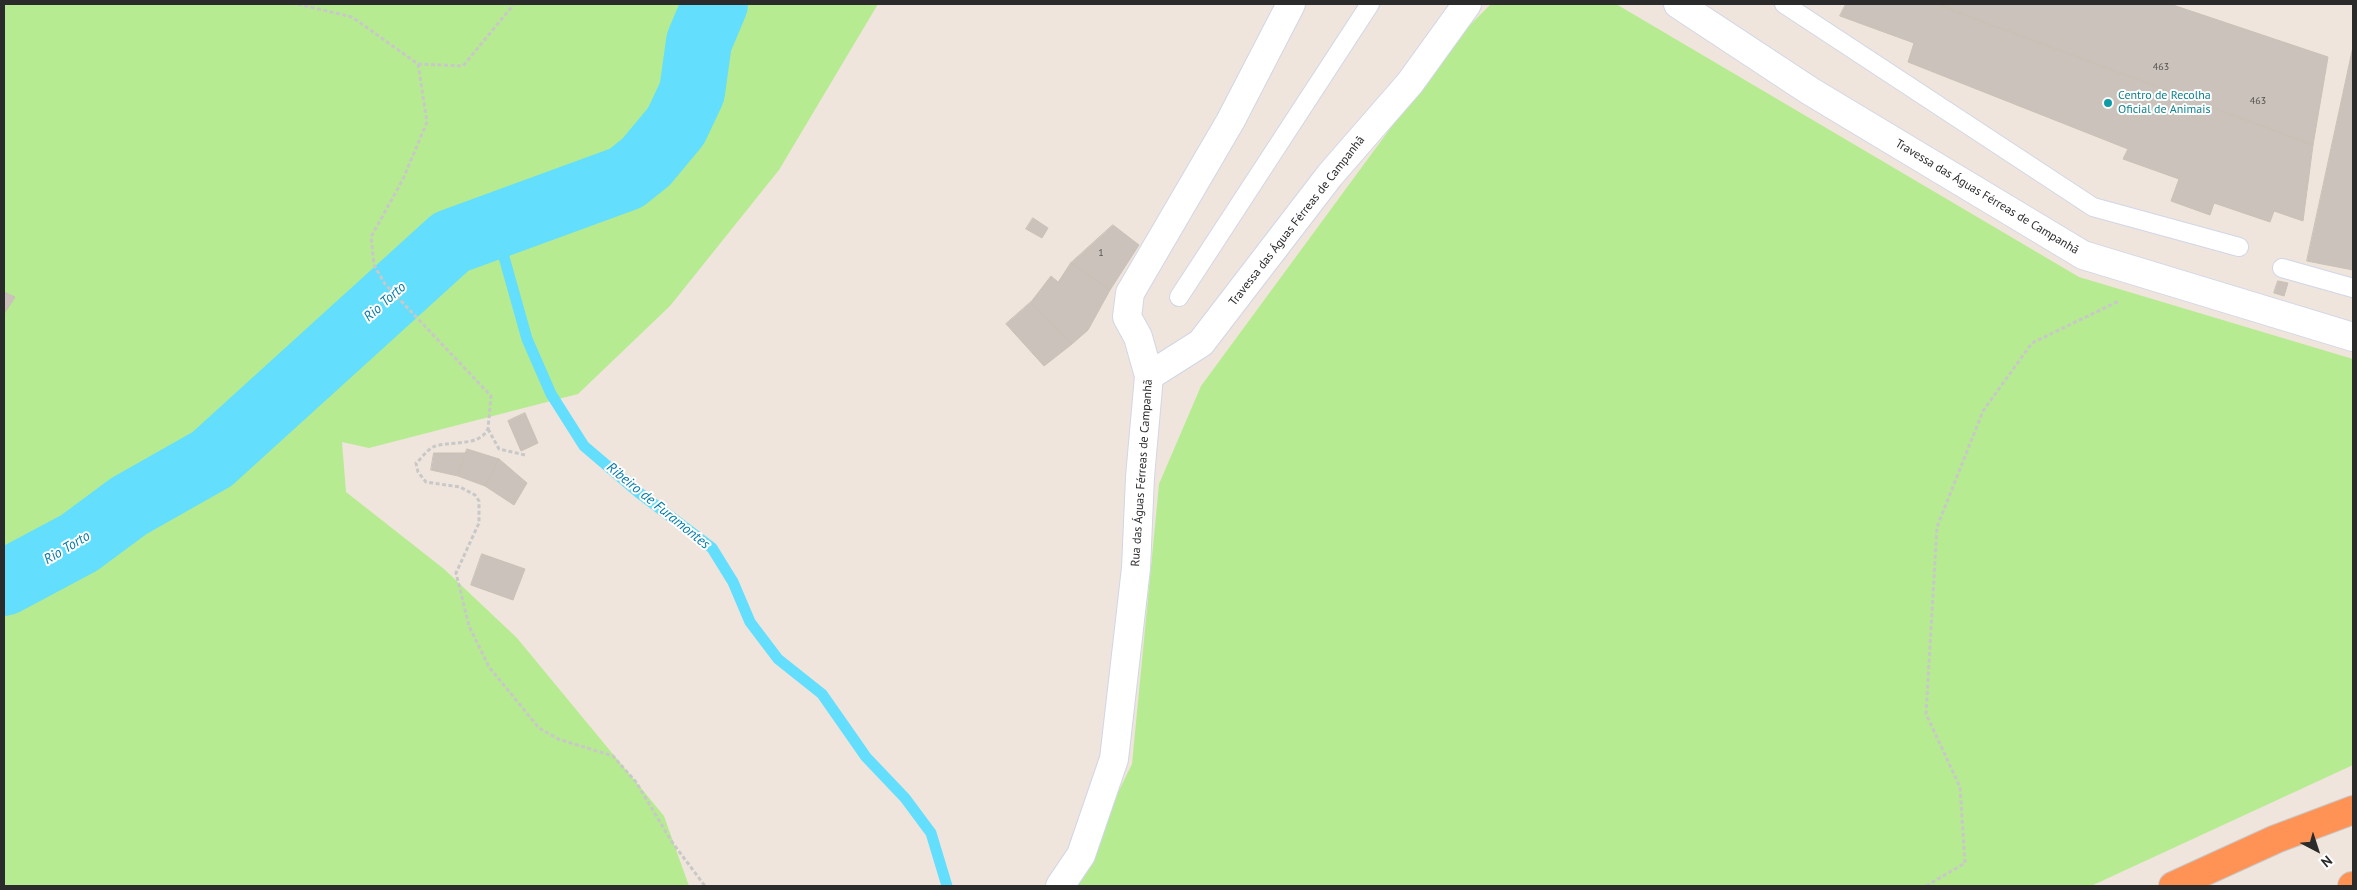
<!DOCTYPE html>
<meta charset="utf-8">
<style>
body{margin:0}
#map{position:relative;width:2357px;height:890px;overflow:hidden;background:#efe5dc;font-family:"PT Sans",sans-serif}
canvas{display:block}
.frame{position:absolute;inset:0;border:5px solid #2b2b2b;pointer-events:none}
.north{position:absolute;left:2292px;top:825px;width:50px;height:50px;-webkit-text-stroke:4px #fff;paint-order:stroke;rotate:140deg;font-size:14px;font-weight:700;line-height:20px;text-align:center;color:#2b2b2b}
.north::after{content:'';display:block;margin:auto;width:18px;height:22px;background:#2b2b2b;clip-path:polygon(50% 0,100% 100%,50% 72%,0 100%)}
</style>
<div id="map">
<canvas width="2357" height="890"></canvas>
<div class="frame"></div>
<div class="north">N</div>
</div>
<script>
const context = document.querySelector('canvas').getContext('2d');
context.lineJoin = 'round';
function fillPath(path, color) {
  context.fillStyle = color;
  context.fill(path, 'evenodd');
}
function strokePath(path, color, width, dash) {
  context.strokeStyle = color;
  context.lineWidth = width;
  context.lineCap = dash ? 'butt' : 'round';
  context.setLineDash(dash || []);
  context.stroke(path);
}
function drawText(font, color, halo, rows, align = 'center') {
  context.font = font + ' "PT Sans",sans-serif';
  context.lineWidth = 4;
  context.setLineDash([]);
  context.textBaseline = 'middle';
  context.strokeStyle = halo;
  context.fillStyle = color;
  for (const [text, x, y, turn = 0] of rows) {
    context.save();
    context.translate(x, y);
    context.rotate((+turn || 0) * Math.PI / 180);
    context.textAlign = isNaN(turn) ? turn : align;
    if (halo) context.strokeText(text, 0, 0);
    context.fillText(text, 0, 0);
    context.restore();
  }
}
fillPath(new Path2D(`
 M 4,4 L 878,4 L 779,170 L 670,306 L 578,394 L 369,448 L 342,442 L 346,492 L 444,569 L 517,638 L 664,816 L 689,886 L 4,886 Z
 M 1491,4 L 1616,4 L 2079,277 L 2353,359 L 2353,765 L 2091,886 L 1072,886 L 1132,764 L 1159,484 L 1201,386 L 1456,39 Z`), '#b7eb92');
strokePath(new Path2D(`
 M 495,225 L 527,339 L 551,394 L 584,446 L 638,492 L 712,548 L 733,582 L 750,622 L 778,659 L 822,694 L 866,757 L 905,798 L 931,833 L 947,886`), '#63defc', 11);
strokePath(new Path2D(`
 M 4,583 L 79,543 L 129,506 L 212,459 L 451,242 L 626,178 L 646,162 L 676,126 L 692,92 L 699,42 L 715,4`), '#63defc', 66);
const building = new Path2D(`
 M 1846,4 L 1936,4 L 2313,145 L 2303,221 L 2274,211 L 2270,222 L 2214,203 L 2210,215 L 2171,201 L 2179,179 L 2123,159 L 2128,149 L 1908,62 L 1914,43 L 1840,16 Z
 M 1936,4 L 2170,4 L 2328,57 L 2313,145 Z
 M 2353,47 L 2353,270 L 2307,261 Z
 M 1033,218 L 1048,228 L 1042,238 L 1026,229 Z
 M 1113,225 L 1139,245 L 1110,290 L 1071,263 Z
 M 1071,263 L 1110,290 L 1088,330 L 1072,344 L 1031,302 L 1051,276 L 1058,282 Z
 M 2278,281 L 2288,283 L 2284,296 L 2274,293 Z
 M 4,292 L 15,297 L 4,314 Z
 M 1031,302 L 1072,344 L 1044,366 L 1006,324 Z
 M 525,413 L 538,443 L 521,451 L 508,421 Z
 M 467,449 L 499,459 L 485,486 L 458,476 Z
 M 434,453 L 466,453 L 458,476 L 431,470 Z
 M 499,459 L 527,483 L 514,505 L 485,486 Z
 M 482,554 L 525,569 L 513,600 L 471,585 Z`);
fillPath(building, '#cac2bb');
strokePath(building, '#cac1b5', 1);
const lane = new Path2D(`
 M 1784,4 L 2093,207 L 2239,247
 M 2282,268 L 2353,288
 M 1179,297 L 1370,4`);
const street = new Path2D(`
 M 1678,4 L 1810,91 L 2083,255 L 2353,337
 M 1149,376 L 1201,343 L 1330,175 L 1410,83 L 1467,4
 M 1060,886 L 1081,855 L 1114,759 L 1136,568 L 1140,477 L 1149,376 L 1138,337 L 1127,317 L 1130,293 L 1231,120 L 1291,4`);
const highway = new Path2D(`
 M 2173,886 L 2276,839 L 2353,810
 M 2352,886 L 2353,886`);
strokePath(lane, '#d1d6e6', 20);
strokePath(street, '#d1d6e6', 30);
strokePath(highway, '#c8c8c8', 30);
strokePath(new Path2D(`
 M 298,4 L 352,17 L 418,64 L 427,122 L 403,179 L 371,237 L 374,265 L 385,284 L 491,396 L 488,429 C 478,448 449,440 433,447 C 427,450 421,459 416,463 L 418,472 L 426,482 L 460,487 L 475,495 L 479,501 L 479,523 L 456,573 L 469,626 L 489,667 L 539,728 L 558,739 L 613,756 L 636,782 L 672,842 L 705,886
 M 418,64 L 463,66 L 514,4
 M 488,429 L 499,449 L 525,455
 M 1926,886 L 1965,863 L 1960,787 L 1926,714 L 1937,527 L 1983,411 L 2032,343 L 2119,301`), '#c8c8c8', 3, [4, 2.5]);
strokePath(lane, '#fff', 18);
strokePath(street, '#fff', 28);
strokePath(highway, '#ff9356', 28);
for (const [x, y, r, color] of [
 [2108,103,5,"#0f9aa8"]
]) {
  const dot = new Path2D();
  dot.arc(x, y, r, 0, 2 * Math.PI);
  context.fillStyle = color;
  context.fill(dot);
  strokePath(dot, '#fff', 2);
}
drawText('10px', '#53514f', null, [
 ["463",2161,67],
 ["463",2258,101],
 ["1",1101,253]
]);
drawText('12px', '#0d838f', '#fff', [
 ["Centro de Recolha",2118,96],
 ["Oficial de Animais",2118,110]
], 'left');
drawText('12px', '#2b2b2b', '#fff', [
 ["Travessa das Águas Férreas de Campanhã",1987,197,31],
 ["Travessa das Águas Férreas de Campanhã",1297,221,-52],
 ["Rua das Águas Férreas de Campanhã",1142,473,-86]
]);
drawText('italic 14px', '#007caa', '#fff', [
 ["Rio Torto",385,302,-42],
 ["Ribeiro de Furamontes",658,506,39],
 ["Rio Torto",67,548,-31]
]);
</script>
